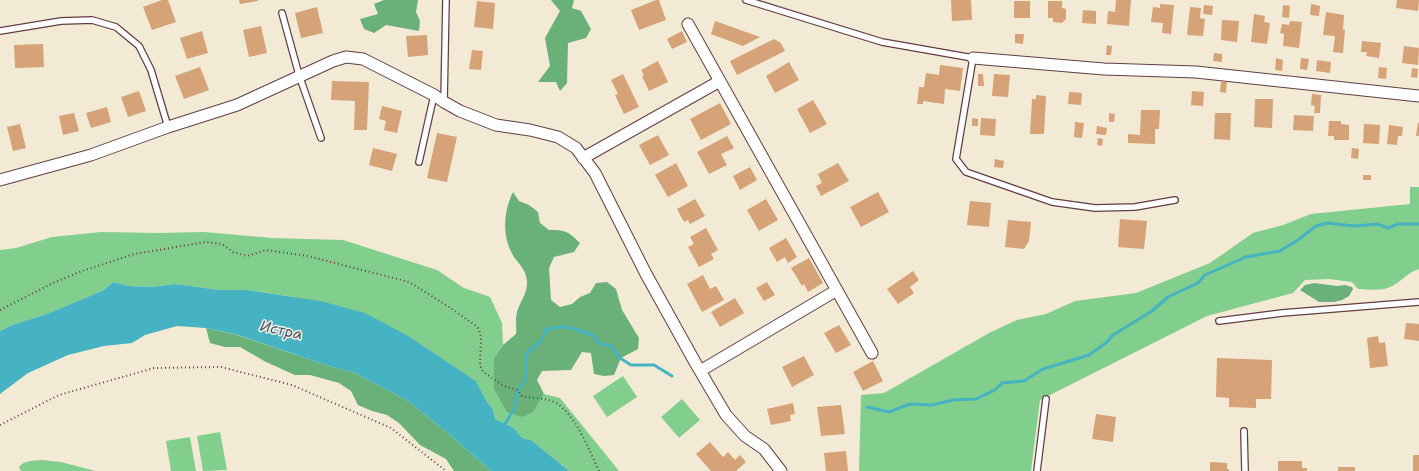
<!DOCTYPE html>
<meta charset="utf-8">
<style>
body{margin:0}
canvas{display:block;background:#f2ead4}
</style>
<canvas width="1419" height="471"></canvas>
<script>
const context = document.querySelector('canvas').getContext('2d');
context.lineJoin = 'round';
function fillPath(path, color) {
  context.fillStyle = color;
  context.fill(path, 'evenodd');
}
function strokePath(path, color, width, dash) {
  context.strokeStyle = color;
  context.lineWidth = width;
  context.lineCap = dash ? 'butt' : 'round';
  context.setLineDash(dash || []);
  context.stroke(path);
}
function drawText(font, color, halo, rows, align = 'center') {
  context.font = font + ' "Shantell Sans",sans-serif';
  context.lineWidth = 3;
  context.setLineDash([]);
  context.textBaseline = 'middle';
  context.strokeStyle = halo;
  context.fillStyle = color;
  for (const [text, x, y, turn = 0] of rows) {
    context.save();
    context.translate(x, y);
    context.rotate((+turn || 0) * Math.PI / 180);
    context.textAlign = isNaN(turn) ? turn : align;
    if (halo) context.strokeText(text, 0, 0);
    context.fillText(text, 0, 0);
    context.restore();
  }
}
fillPath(new Path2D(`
 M 1410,187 L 1419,187 L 1419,269 C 1408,272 1402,281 1392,286 C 1383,292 1368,289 1358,289 L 1352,282 L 1329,279 L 1305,280 L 1293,293 L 1207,316 L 1040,400 L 1031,471 L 859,471 L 861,395 L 884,393 L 989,333 L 1017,320 L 1046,314 L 1075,301 L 1136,293 L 1210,263 L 1253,233 L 1283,225 L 1311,214 L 1410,204 Z
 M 101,232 L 158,233 L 204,232 L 272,238 L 343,240 L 437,270 L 464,288 L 490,297 L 502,323 L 503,345 L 494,358 L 533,412 L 544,394 L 560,398 L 619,471 L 569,471 L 546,452 L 531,440 L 522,438 L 514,428 L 495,419 L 493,409 L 487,402 L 476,381 L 410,337 L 294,297 L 247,290 L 220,290 L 175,284 L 151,287 L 129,286 L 113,282 L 104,290 L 47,314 L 12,325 L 0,331 L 0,250 L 16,248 L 52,237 Z
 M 623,376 L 637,397 L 607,417 L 593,396 Z
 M 682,399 L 700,420 L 679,438 L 661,417 Z
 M 220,432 L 227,470 L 203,471 L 197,436 Z
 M 190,437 L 196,471 L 171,471 L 166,441 Z
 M 42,460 L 61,462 L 95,471 L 22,471 L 20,470 L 19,467 C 24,460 34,461 42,460 Z`), '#82ce8d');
fillPath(new Path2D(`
 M 384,0 L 418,0 L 416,12 L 420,21 L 419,31 L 386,25 L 374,33 L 364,29 L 360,19 L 378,14 L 374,4 Z
 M 551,0 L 574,0 L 572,8 L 581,11 L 591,29 L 586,38 L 568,43 L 567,83 L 560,91 L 556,82 L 538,82 L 550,66 L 545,38 L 560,11 Z
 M 513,192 L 519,201 L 529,205 L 538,212 L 540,223 L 549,230 C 565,230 568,231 580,243 L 574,252 L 554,257 L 549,268 L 551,300 L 560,307 L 572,304 L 580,297 L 590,293 L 596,283 L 607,282 L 616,289 L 622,310 L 639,338 L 638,349 L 621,358 L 614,375 L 604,376 L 594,374 L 591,353 L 582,352 L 571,370 L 542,371 L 537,380 L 544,394 L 533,412 L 522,417 L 507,412 L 494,389 L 494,358 L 503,345 L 516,334 C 517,327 515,319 517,312 C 520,301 528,293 527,281 C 526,270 520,265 514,257 C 502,238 503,212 513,192 Z
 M 1314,283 L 1337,286 L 1345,285 L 1352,287 L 1353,289 L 1349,296 L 1342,300 L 1334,302 L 1319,302 L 1300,290 L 1305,285 Z
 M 206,328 L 234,334 L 326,365 L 355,373 L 408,401 L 449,434 L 491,471 L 454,471 L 446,459 L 420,445 L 399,423 L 387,415 L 372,411 L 358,405 L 351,391 L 339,383 L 310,375 L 295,375 L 266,362 L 240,347 L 225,347 L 210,343 Z`), '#69b178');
fillPath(new Path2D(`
 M 113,282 L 129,286 L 151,287 L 175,284 L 220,290 L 247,290 L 320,301 L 365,313 L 410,337 L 476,381 L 487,402 L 493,409 L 495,419 L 514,428 L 522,438 L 531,440 L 546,452 L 569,471 L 491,471 L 449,434 L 408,401 L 355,373 L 326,365 L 235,334 L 206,328 L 177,326 L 145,335 L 132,343 L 104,346 L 68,355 L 28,373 L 0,394 L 0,331 L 12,325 L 47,314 L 104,290 Z`), '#46b3c2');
strokePath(new Path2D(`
 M 867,407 L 889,412 L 910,404 L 932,405 L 953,400 L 976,399 L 995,390 L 1002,383 L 1024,381 L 1043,369 L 1089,355 L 1106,343 L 1113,335 L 1152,311 L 1168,297 L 1198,283 L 1205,275 L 1246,257 L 1280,251 L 1298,240 L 1316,226 L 1327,223 L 1355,226 L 1377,224 L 1388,228 L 1398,224 L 1419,224
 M 506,428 L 505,424 L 514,409 L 517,393 L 526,379 L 526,358 L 527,353 L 540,342 L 547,329 L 561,327 L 572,328 L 593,335 L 600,344 L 611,345 L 620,358 L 631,365 L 654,365 L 672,376`), '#46b3c2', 3);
fillPath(new Path2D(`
 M 162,0 L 168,0 L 176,22 L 152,30 L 143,7 Z
 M 239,0 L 258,0 L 258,1 L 240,4 Z
 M 656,0 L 659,0 L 666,20 L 639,30 L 631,10 Z
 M 951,0 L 971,0 L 972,20 L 952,21 Z
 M 1116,0 L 1131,0 L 1129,26 L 1107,24 L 1108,11 L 1115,12 Z
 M 1397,0 L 1419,0 L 1418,11 L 1396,8 Z
 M 477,1 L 495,3 L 493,29 L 474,27 Z
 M 1014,1 L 1030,1 L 1030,18 L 1014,18 Z
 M 1048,1 L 1062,1 L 1062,8 L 1066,9 L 1066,19 L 1062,23 L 1053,22 L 1053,18 L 1048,18 Z
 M 1160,4 L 1174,5 L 1171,34 L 1162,33 L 1163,23 L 1151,22 L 1153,7 L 1160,8 Z
 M 1311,4 L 1320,6 L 1319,16 L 1310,15 Z
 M 1204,5 L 1213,6 L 1212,15 L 1203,14 Z
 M 1283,5 L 1290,6 L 1289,18 L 1282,17 Z
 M 317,7 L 323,33 L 301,38 L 295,13 Z
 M 1190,7 L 1201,8 L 1200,18 L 1205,19 L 1203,36 L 1187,35 Z
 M 1083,10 L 1096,11 L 1096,24 L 1082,23 Z
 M 1326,12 L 1344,15 L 1343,30 L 1345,30 L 1343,53 L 1333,52 L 1335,36 L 1323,35 Z
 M 1254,14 L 1265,16 L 1264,22 L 1270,23 L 1267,44 L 1251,42 Z
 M 1222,20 L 1239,21 L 1237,42 L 1221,40 Z
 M 715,21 L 760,37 L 743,46 L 711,34 Z
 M 1290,21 L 1302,22 L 1299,48 L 1283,46 L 1284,34 L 1280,33 L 1282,24 L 1289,25 Z
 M 261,26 L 267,53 L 249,57 L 243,30 Z
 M 202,31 L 208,53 L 187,59 L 180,38 Z
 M 682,31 L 687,42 L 672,49 L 667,39 Z
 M 1015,34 L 1024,34 L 1023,44 L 1015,43 Z
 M 427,35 L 428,55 L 408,57 L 406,36 Z
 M 774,39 L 781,43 L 785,51 L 737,75 L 730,61 Z
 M 1362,41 L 1381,43 L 1379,58 L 1366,56 L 1367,52 L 1361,52 Z
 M 43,44 L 44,67 L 15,68 L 14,45 Z
 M 1107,45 L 1112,46 L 1111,55 L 1106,55 Z
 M 1404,46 L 1419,48 L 1418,65 L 1402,63 Z
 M 472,50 L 483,51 L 481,70 L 469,69 Z
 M 1214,53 L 1222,54 L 1222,62 L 1213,61 Z
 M 1276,58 L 1283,60 L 1282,71 L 1275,70 Z
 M 1301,58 L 1309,59 L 1307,70 L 1300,69 Z
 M 1317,60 L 1331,62 L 1330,73 L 1316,71 Z
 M 658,61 L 668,82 L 649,91 L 642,76 L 644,75 L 641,70 Z
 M 789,62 L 799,80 L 775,93 L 766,76 Z
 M 940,65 L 963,68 L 960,91 L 945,89 L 944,104 L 923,101 L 923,104 L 917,104 L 919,87 L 924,87 L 926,73 L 939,75 Z
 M 200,67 L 209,90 L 184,99 L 175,76 Z
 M 1379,67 L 1387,68 L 1386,79 L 1378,78 Z
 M 1412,68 L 1418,69 L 1417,78 L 1411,77 Z
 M 623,74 L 639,107 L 624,114 L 615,95 L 618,94 L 611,80 Z
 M 978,74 L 983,74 L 984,86 L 978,86 Z
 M 994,74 L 1010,75 L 1008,97 L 992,96 Z
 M 332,81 L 369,82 L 367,130 L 354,130 L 355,101 L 331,100 Z
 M 1221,82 L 1227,82 L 1226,93 L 1220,92 Z
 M 139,91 L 146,111 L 128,117 L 121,97 Z
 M 1192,91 L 1204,92 L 1203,106 L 1191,105 Z
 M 1069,92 L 1082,93 L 1081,105 L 1068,104 Z
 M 1312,94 L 1321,95 L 1320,113 L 1314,113 L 1315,106 L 1311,105 Z
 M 1036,95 L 1046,96 L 1044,134 L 1030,134 L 1032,99 L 1036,99 Z
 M 1255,99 L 1273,99 L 1272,128 L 1254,127 Z
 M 813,100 L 827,124 L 810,133 L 797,109 Z
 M 720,103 L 731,124 L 701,140 L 690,119 Z
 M 382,106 L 402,111 L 397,133 L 384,130 L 386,121 L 379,119 Z
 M 107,107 L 111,122 L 91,128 L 86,113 Z
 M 1141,110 L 1160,110 L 1159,129 L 1155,129 L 1155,144 L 1128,143 L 1128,134 L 1140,135 Z
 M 74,113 L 79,131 L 63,135 L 59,116 Z
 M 1109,113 L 1115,114 L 1114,122 L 1109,122 Z
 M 1215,113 L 1231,113 L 1230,140 L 1214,139 Z
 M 1294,115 L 1314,116 L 1313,131 L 1293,130 Z
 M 972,118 L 978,119 L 978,126 L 972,126 Z
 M 981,118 L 996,119 L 995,136 L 980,135 Z
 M 1329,121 L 1341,121 L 1341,124 L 1349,125 L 1349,140 L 1334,140 L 1334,136 L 1328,136 Z
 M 1075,122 L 1084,123 L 1082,138 L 1074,137 Z
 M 1418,122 L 1419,123 L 1419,136 L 1416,136 Z
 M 20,124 L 26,148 L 13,151 L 7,127 Z
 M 1364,124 L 1380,125 L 1379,144 L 1363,143 Z
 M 1389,125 L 1403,127 L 1402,136 L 1398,136 L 1397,145 L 1387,144 Z
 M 1097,126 L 1107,128 L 1106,135 L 1096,134 Z
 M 437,133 L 457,137 L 447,182 L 427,178 Z
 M 658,135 L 669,155 L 650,165 L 639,145 Z
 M 727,136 L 734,148 L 721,154 L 727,165 L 709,174 L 697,152 Z
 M 1098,138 L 1103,139 L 1102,146 L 1097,145 Z
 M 373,148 L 397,154 L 392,171 L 369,165 Z
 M 1352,148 L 1359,149 L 1358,159 L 1351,158 Z
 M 995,159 L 1004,161 L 1003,168 L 994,167 Z
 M 676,163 L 688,186 L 668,197 L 655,175 Z
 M 838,163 L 849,181 L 821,196 L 816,186 L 822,183 L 818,174 Z
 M 750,167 L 757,180 L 740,190 L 733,176 Z
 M 1363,175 L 1371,175 L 1371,180 L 1363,180 Z
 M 878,192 L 889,212 L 861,227 L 850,207 Z
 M 695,199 L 705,216 L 690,224 L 688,220 L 684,222 L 677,209 Z
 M 766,199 L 778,220 L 759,231 L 747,210 Z
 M 970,201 L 991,203 L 989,227 L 967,225 Z
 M 1120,219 L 1147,221 L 1144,249 L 1118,247 Z
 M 1008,220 L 1031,222 L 1029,241 L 1024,249 L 1005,247 Z
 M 706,228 L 718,250 L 711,254 L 714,259 L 699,267 L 688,247 L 694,244 L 690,237 Z
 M 786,238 L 797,257 L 788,263 L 785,257 L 777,262 L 769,248 Z
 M 809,258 L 823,283 L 808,292 L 804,284 L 802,286 L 791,268 Z
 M 913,271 L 919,280 L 910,287 L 914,293 L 898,304 L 887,289 Z
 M 703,275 L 710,289 L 716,286 L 724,300 L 702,312 L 687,284 Z
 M 767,282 L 775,295 L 764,301 L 756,288 Z
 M 735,298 L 744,313 L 720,327 L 711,312 Z
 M 1406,323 L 1419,324 L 1419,341 L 1404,339 Z
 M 839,325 L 851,345 L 836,353 L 824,333 Z
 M 1378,336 L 1379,343 L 1385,342 L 1388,366 L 1370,368 L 1367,338 Z
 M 804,356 L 814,375 L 792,387 L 782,367 Z
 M 1217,358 L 1272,360 L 1271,399 L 1256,399 L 1256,408 L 1229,407 L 1229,398 L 1216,397 Z
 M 873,361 L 883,381 L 863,391 L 853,372 Z
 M 793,403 L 795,414 L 790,415 L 791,421 L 771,425 L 767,409 Z
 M 841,405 L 845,434 L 821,436 L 817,407 Z
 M 1096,414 L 1116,417 L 1113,442 L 1092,439 Z
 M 710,442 L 723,457 L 728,452 L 735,460 L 740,455 L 746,462 L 736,471 L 711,471 L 696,454 Z
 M 846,451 L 848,471 L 826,471 L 824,453 Z
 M 1413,455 L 1419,455 L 1419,471 L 1413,471 Z
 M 1278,461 L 1302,461 L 1302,468 L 1307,468 L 1307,471 L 1278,471 Z
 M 1210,462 L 1227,463 L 1227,469 L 1229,469 L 1229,471 L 1210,471 Z
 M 1338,467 L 1355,467 L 1355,471 L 1338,471 Z`), '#d6a277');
const service = new Path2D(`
 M 746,0 L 882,42 L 973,58 L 956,159 L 966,172 L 1052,202 L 1095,208 L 1135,207 L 1175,200
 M 282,13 L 299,75 L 321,138
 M 0,31 L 61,21 L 92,20 L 116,27 L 139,46 L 151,70 L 168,127
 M 444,102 L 446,0
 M 419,162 L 434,95
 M 1219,321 L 1282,313 L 1419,302
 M 1244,431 L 1245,471
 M 1037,471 L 1046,399`);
const minor = new Path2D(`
 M 688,24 L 872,353
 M 973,58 L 1104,69 L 1196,72 L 1419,96
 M 583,158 L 720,81
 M 0,180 L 91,155 L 168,127 L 237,105 L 333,61 L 346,57 L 363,59 L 434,95 L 444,102 L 460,111 L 496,125 L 530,130 L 558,137 L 576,148 L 595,173 L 646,274 L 696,364 L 726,415 L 745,436 L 764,449 L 781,471
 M 700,371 L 837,290`);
strokePath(service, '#633d44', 8);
strokePath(minor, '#633d44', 13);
strokePath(new Path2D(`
 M 0,310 L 53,283 L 82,271 L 134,254 L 206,242 L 222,244 L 233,252 L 247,256 L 266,250 L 308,256 L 409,282 L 446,305 L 475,325 L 479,329 L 481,337 L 480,365 L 483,372 L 504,386 L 518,390 L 522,396 C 533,399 545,397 556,403 C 576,415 589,450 599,471
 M 0,425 L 59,395 L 154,368 L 221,367 L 292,385 L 391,428 L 446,471`), '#633d44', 2, [1, 3]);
strokePath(service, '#fff', 5.5);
strokePath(minor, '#fff', 11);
drawText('italic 15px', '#495360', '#f7f3e8', [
 ["Истра",281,331,12]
]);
</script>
